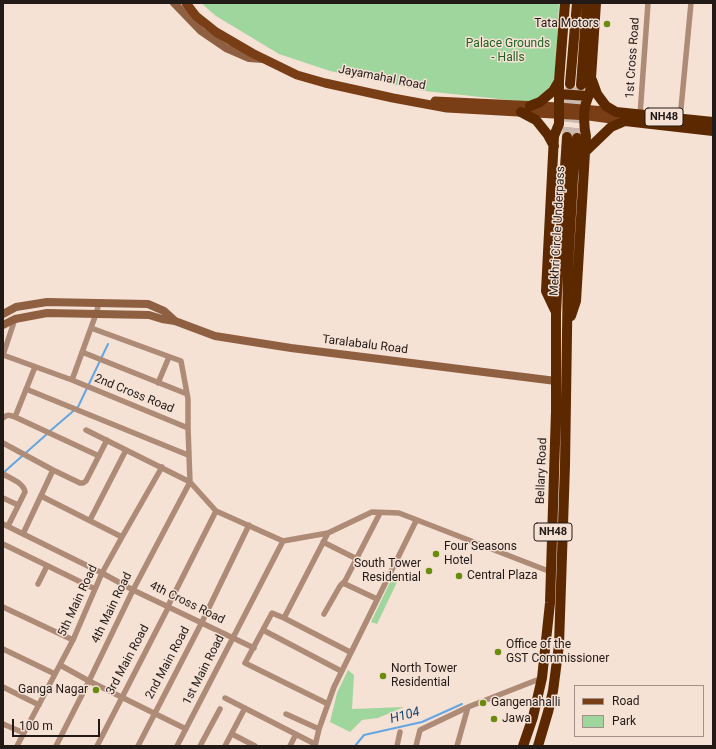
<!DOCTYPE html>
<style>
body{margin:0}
#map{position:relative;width:716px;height:749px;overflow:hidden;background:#f6e1d5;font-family:Roboto,sans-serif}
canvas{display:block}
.frame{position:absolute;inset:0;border:4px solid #211a16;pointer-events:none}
.legend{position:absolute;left:574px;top:685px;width:130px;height:52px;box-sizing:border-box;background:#f6e1d5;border:1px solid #a19189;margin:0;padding:5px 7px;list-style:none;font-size:12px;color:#211a16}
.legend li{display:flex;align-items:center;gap:8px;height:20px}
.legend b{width:20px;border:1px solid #a19189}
.scale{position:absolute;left:12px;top:719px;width:88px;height:18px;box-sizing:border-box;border:2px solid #211a16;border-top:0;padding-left:5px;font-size:12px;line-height:14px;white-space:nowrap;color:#211a16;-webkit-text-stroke:3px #f6e1d5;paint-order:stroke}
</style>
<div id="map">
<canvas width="716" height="749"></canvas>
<div class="frame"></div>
<ul class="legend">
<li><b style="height:5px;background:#793e16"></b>Road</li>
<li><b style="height:11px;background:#9fd69d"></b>Park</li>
</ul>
<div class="scale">100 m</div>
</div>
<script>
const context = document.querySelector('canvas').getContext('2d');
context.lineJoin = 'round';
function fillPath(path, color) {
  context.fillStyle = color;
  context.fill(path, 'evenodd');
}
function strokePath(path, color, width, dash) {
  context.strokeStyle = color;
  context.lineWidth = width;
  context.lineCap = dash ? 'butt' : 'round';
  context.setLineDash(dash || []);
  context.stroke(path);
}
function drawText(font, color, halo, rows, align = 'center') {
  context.font = font + ' Roboto,sans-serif';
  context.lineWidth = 3;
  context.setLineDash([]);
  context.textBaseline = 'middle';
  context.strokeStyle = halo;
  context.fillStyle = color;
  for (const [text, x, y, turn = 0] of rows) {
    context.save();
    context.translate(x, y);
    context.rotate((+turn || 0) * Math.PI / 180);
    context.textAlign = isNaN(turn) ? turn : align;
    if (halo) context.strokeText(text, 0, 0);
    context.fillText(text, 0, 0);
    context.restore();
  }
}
fillPath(new Path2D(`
 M 201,3 L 559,3 L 555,78 C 548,91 541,97 528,102 L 424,91 L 330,71 L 279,54 L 216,16 Z
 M 392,578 L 398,580 L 377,624 L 371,622 Z
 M 348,670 L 354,675 L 352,709 L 404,707 L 378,718 L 362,720 L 350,732 L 330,722 L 337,693 Z`), '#9fd69d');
strokePath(new Path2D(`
 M 50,431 L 78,407 L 108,344
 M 3,473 L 47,434
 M 355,746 L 364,735 L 422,722 L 462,704`), '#63a6e3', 2);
strokePath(new Path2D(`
 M 567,137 L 570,87
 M 577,138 L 580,87`), '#cbb9af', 10, [10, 5]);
strokePath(new Path2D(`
 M 640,115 L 648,3
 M 680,119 L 691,3
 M 15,319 L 3,355 L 72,380 L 188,428
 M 91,328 L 181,361 L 188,399 L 188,428 L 190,482
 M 82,352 L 187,394
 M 72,380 L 96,314 L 99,303
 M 158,383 L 169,357
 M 26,389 L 188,455
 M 15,417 L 35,367
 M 3,418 C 7,414 10,415 15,417 L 99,456
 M 86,430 L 190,482 L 216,511 L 283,541 L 328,533 L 372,512 L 399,513 L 551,572
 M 3,443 L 53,470 L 80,483 L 83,483 L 86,481 L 107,440
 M 3,474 C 10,478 24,483 25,492 L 8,526
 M 41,496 L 122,537
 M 3,498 L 18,505
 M 90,520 L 126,450
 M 3,524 L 102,573 L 133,590 L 254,648
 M 23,534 L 53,470
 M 323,542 L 357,559
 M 3,544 L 95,589
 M 343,583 L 377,599
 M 38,584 L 47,566
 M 168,606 L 216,511
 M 3,607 L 73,640
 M 324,614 L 340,586 L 345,581 L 380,513
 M 284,618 L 328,533
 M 263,630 L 341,671
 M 3,649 L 55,674
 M 60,665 L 89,681 L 186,729
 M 3,687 L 39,705
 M 225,698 L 315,744
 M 328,704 L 245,663 L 272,613 L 284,618 L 350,652
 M 286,714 L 319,729
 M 3,724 L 24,733
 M 232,734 L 255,746
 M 17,746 L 73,640 L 102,573 L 122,537 L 162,467
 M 56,746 L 89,681 L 133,590 L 190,482
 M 97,746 L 169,606
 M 138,746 L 202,622 L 249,525
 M 177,746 L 283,541
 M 200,746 L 220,709
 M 225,746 L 245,708
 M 290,746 L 296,734
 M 315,746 L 319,729 L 334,687 L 416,521
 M 397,746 L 400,732
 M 416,746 L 420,730 L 468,707 L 542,678
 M 457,746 L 468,707`), '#ad8b77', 5.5);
strokePath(new Path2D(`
 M 174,3 L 201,31 L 226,48 L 249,58 L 263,59
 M 3,314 L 16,307 L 47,302 L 148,304 L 164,311 L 175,321
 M 3,325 L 15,319 L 47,313 L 149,315 L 162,319 L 175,321 L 215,336 L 291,348 L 556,381`), '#8f5f41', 8);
strokePath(new Path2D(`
 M 186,3 L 196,16 L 216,32 L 252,53 L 297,75 L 325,83 L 393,98 L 447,108 L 589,116 L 625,121
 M 435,101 L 559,107 L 616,112`), '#793e16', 9);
strokePath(new Path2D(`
 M 592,80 L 597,94 L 606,106 L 616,112 L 713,122
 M 570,84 L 577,3
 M 581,85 L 587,3
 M 558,94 L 588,96
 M 530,106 L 540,102 L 553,91 L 559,81
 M 521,112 L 536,120 L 548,135 L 554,146
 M 585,152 L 611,127 L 625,121 L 713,131
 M 555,310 L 546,291 L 554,136 L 559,124 L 559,81 L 565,3
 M 571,316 L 576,301 L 586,136 C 584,127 583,112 586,103 C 587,100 588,96 590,93 L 596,3
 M 523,746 L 533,717 L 542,678 L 550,603 L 556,411 L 556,314 L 558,273 L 567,137
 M 538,746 L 548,712 L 553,691 L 559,645 L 565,465 L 568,267 L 573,178 L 577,138`), '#5c2800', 10);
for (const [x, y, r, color] of [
 [607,24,4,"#6a8b0c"],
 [436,554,4,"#6a8b0c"],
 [429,571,4,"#6a8b0c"],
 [459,576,4,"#6a8b0c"],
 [498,652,4,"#6a8b0c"],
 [383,676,4,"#6a8b0c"],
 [96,690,4,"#6a8b0c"],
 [483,703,4,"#6a8b0c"],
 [494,719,4,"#6a8b0c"]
]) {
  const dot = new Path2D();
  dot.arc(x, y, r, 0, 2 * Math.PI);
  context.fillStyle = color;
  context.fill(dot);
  strokePath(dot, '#f6e1d5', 1.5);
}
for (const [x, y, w] of [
 [664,117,38],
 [553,532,38]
]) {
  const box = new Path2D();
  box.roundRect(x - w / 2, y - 9, w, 18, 3);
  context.fillStyle = '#f6e1d5';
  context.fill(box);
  strokePath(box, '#211a16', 1);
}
drawText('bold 11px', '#211a16', null, [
 ["NH48",664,117],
 ["NH48",553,532]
]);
drawText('12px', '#211a16', '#f6e1d5', [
 ["Tata Motors",599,24,"right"],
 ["Four Seasons",444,547],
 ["Hotel",444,561],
 ["South Tower",421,564,"right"],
 ["Residential",421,578,"right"],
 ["Central Plaza",467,576],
 ["Office of the",506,645],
 ["GST Commissioner",506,659],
 ["North Tower",391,669],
 ["Residential",391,683],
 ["Ganga Nagar",88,690,"right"],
 ["Gangenahalli",491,703],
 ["Jawa",502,719]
], 'left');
drawText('12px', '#1f6023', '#f6e1d5', [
 ["Palace Grounds",508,44],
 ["- Halls",508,58]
]);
drawText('12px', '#211a16', '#f6e1d5', [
 ["1st Cross Road",633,58,-86],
 ["Jayamahal Road",382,78,11],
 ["Mekhri Circle Underpass",558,231,-87],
 ["Taralabalu Road",365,345,7],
 ["2nd Cross Road",134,394,22],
 ["Bellary Road",542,471,-88],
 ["5th Main Road",78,601,-65],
 ["4th Cross Road",187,603,26],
 ["4th Main Road",112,608,-64],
 ["3rd Main Road",128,660,-62],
 ["2nd Main Road",168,663,-62],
 ["1st Main Road",204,670,-63]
]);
drawText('italic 13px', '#15456e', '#f6e1d5', [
 ["H104",405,716,-15]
]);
</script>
